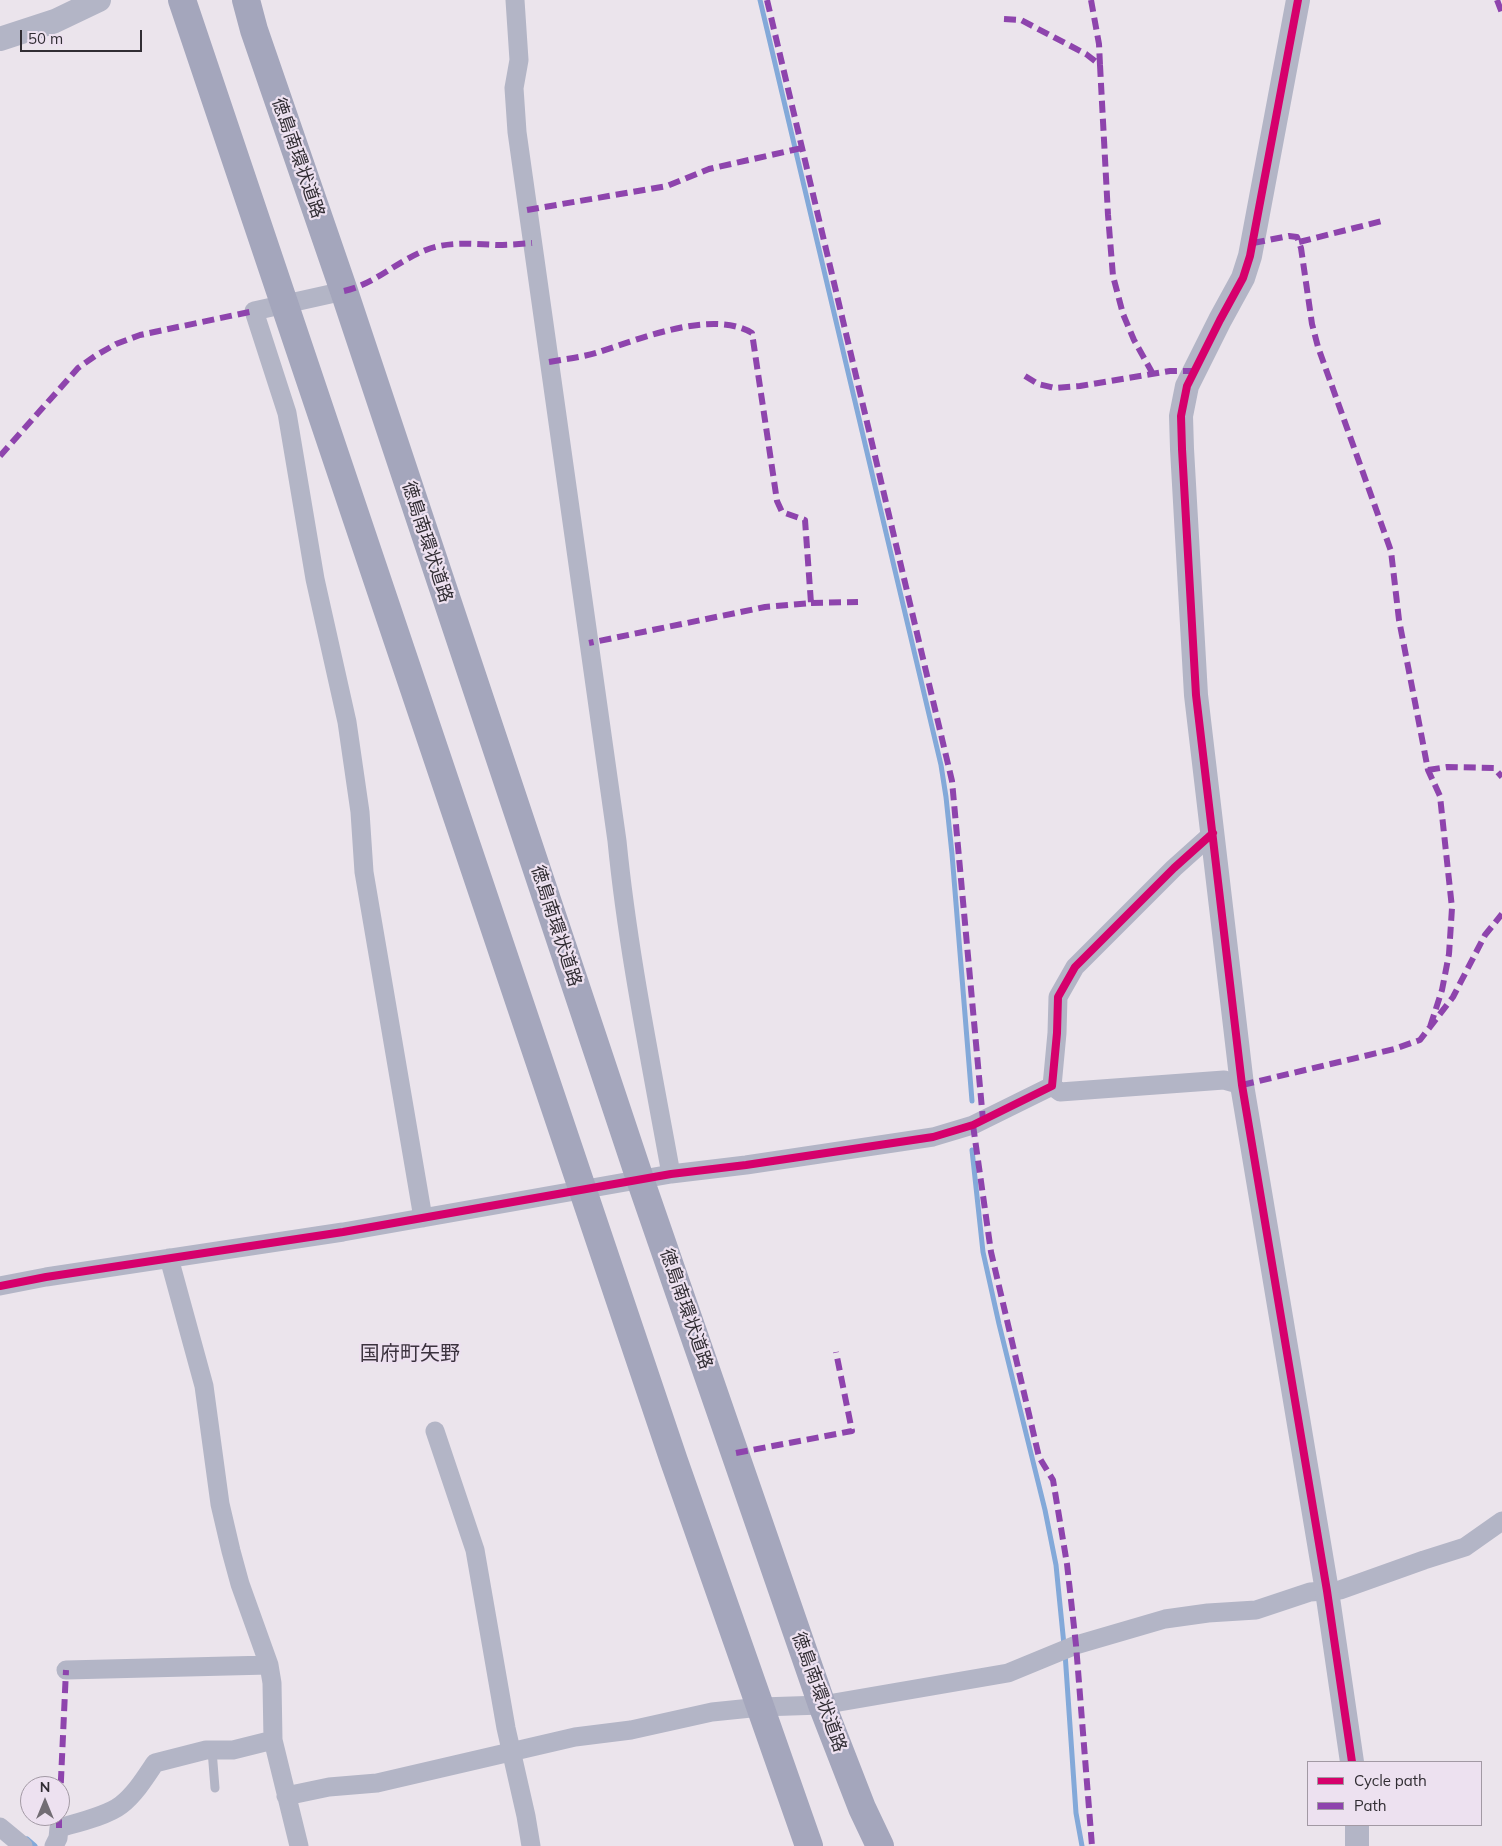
<!DOCTYPE html>
<meta charset="utf-8">
<style>
body{margin:0}
#map{position:relative;width:1502px;height:1846px;overflow:hidden;background:#ebe4ec;font-family:Mulish,sans-serif}
canvas{display:block}
.legend{position:absolute;left:1307px;top:1761px;width:175px;height:65px;box-sizing:border-box;background:#ede1f0;border:1px solid #a299a4;margin:0;padding:6px 9px;list-style:none;font-size:15px;color:#312d33}
.legend li{display:flex;align-items:center;gap:10px;height:25px}
.legend b{width:25px;border:1px solid #a299a4}
.north{position:absolute;left:20px;top:1776px;width:50px;height:50px;box-sizing:border-box;background:#ede1f0;border:1px solid #a299a4;border-radius:50%;rotate:0deg;font-size:14px;font-weight:700;line-height:20px;text-align:center;color:#312d33}
.north::after{content:'';display:block;margin:auto;width:18px;height:22px;background:#726d74;clip-path:polygon(50% 0,100% 100%,50% 72%,0 100%)}
.scale{position:absolute;left:20px;top:30px;width:122px;height:22px;box-sizing:border-box;border:2px solid #312d33;border-top:0;padding-left:6px;font-size:15px;line-height:18px;white-space:nowrap;color:#312d33;-webkit-text-stroke:4px #ede1f0;paint-order:stroke}
</style>
<div id="map">
<canvas width="1502" height="1846"></canvas>
<ul class="legend">
<li><b style="height:6px;background:#d6006c"></b>Cycle path</li>
<li><b style="height:6px;background:#8e44ad"></b>Path</li>
</ul>
<div class="north">N</div>
<div class="scale">50 m</div>
</div>
<script>
const context = document.querySelector('canvas').getContext('2d');
context.lineJoin = 'round';
function strokePath(path, color, width, dash) {
  context.strokeStyle = color;
  context.lineWidth = width;
  context.lineCap = dash ? 'butt' : 'round';
  context.setLineDash(dash || []);
  context.stroke(path);
}
function drawText(font, color, halo, rows, align = 'center') {
  context.font = font + ' Mulish,"Noto Sans JP",sans-serif';
  context.lineWidth = 4.5;
  context.setLineDash([]);
  context.textBaseline = 'middle';
  context.strokeStyle = halo;
  context.fillStyle = color;
  for (const [text, x, y, turn = 0] of rows) {
    context.save();
    context.translate(x, y);
    context.rotate((+turn || 0) * Math.PI / 180);
    context.textAlign = isNaN(turn) ? turn : align;
    if (halo) context.strokeText(text, 0, 0);
    context.fillText(text, 0, 0);
    context.restore();
  }
}
strokePath(new Path2D(`
 M 760,0 L 941,765 L 946,797 L 952,854 L 972,1101
 M 972,1150 L 983,1252 L 999,1324 L 1045,1510 L 1056,1565 L 1064,1645
 M 1065,1653 L 1076,1813 L 1082,1846
 M 27,1839 L 35,1846`), '#83a9d9', 5);
strokePath(new Path2D(`
 M 212,1750 L 215,1788`), '#b3b5c6', 9);
strokePath(new Path2D(`
 M 515,0 L 519,60 L 514,88 L 517,132 L 617,841 C 628,953 651,1063 671,1174
 M 344,291 L 254,311 L 287,413 L 315,579 L 347,722 L 360,812 L 364,872 L 423,1218
 M 1052,1086 L 1060,1092 L 1224,1080 L 1242,1085
 M 169,1258 L 204,1386 L 220,1504 L 231,1551 L 240,1584 L 269,1665 L 272,1683 L 273,1740 L 299,1846
 M 0,1286 L 46,1277 L 343,1232 L 671,1174 L 746,1165 L 933,1137 L 973,1125 L 1052,1086 L 1057,1033 L 1058,997 L 1075,967 L 1174,868 L 1213,833
 M 435,1431 L 475,1550 L 506,1728 L 526,1816 L 531,1846
 M 66,1670 L 269,1665
 M 286,1796 L 329,1787 L 377,1783 L 575,1737 L 631,1730 L 712,1712 L 761,1707 L 822,1705 L 1008,1673 L 1076,1645 L 1165,1619 L 1208,1613 L 1256,1610 L 1310,1592 L 1340,1590 L 1424,1560 L 1465,1547 L 1502,1521
 M 0,1827 L 23,1846
 M 54,1846 L 58,1838 L 59,1828 C 76,1823 107,1816 121,1805 C 135,1794 145,1778 155,1763 L 206,1750 L 233,1750 L 273,1740`), '#b3b5c6', 19);
strokePath(new Path2D(`
 M 1298,0 L 1250,256 L 1243,278 L 1220,320 L 1187,386 L 1181,416 L 1182,449 L 1196,695 L 1242,1085 L 1327,1591 L 1352,1762
 M 0,39 L 55,21 L 99,0
 M 1357,1825 L 1357,1846`), '#b3b5c6', 24);
strokePath(new Path2D(`
 M 182,0 L 674,1461 L 809,1846
 M 246,0 L 254,30 L 344,291 L 640,1179 L 822,1705 L 862,1808 L 880,1846`), '#a4a6bc', 28);
strokePath(new Path2D(`
 M 767,0 L 952,781 L 983,1120
 M 1091,0 L 1099,44 L 1100,65
 M 1497,0 L 1502,13
 M 1004,19 L 1021,20 L 1086,54 L 1100,65 L 1108,215 L 1113,276 L 1123,314 L 1134,340 L 1153,374
 M 527,210 L 667,186 L 709,169 L 802,148
 M 1299,242 L 1386,220
 M 1253,243 L 1289,236 L 1297,237 L 1301,248 L 1312,324 L 1318,347 L 1391,551 L 1399,620 L 1420,728 L 1428,770 L 1440,796 L 1452,908 L 1449,954 L 1442,990 L 1430,1027
 M 344,291 C 375,284 397,261 426,250 C 449,241 473,244 498,245 C 509,245 521,244 532,243
 M 549,362 C 566,359 583,357 599,352 C 640,339 712,309 752,333 L 777,501 L 782,512 L 805,520 L 811,603 L 765,607 L 589,643
 M 1025,376 L 1038,384 L 1055,388 L 1080,386 L 1170,371 L 1194,371
 M 0,456 L 78,368 L 95,356 L 116,344 L 140,335 L 254,311
 M 811,603 L 858,602
 M 1428,770 L 1447,767 L 1494,768 L 1502,777
 M 1242,1085 L 1394,1049 L 1420,1040 L 1453,997 L 1485,935 L 1502,914
 M 973,1125 L 991,1252 L 1039,1457 L 1053,1480 L 1067,1564 L 1076,1645 L 1092,1846
 M 736,1453 L 852,1431 L 836,1352
 M 60,1801 L 66,1670
 M 59,1828 L 59,1816`), '#8e44ad', 6, [12, 6]);
strokePath(new Path2D(`
 M 1298,0 L 1250,256 L 1243,278 L 1220,320 L 1187,386 L 1181,416 L 1182,449 L 1196,695 L 1242,1085 L 1327,1591 L 1352,1762
 M 0,1286 L 46,1277 L 343,1232 L 671,1174 L 746,1165 L 933,1137 L 973,1125 L 1052,1086 L 1057,1033 L 1058,997 L 1075,967 L 1174,868 L 1213,833`), '#d6006c', 8);
drawText('18px', '#312d33', '#ede1f0', [
 ["徳島南環状道路",298,158,71],
 ["徳島南環状道路",427,542,72],
 ["徳島南環状道路",556,926,72],
 ["徳島南環状道路",686,1309,71],
 ["徳島南環状道路",819,1692,70]
]);
drawText('20px', '#3b323e', '#ede1f0', [
 ["国府町矢野",410,1354]
]);
</script>
